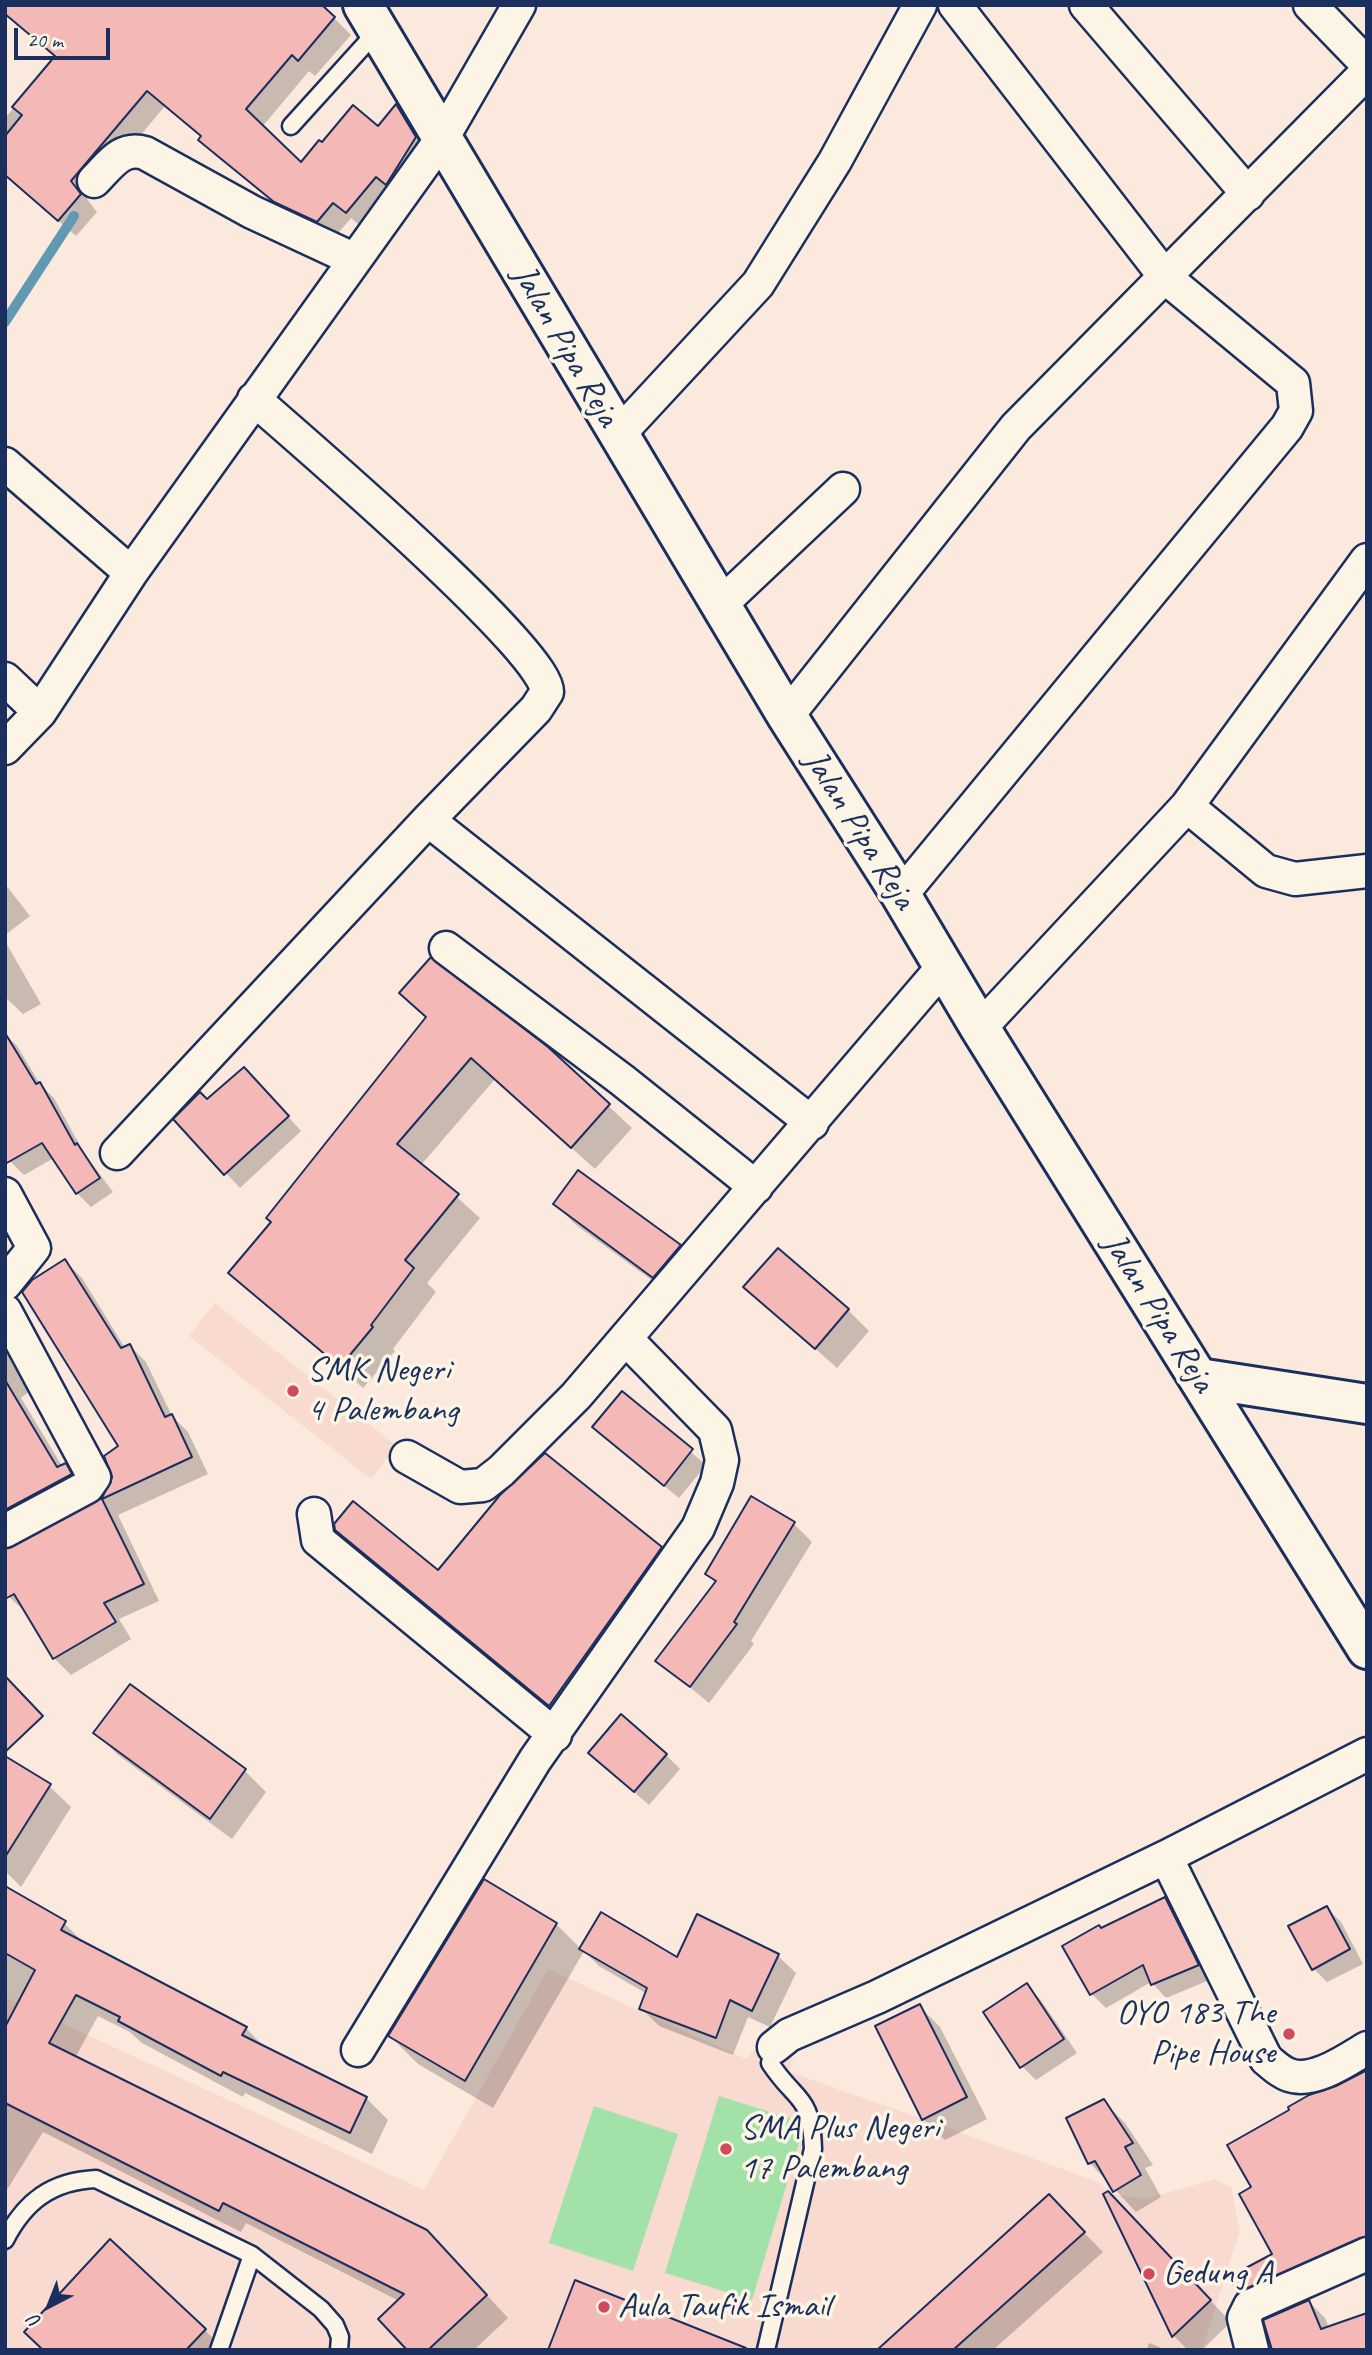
<!DOCTYPE html>
<style>
body{margin:0}
#map{position:relative;width:1372px;height:2355px;overflow:hidden;background:#fae9dc;font-family:Caveat,sans-serif}
canvas{display:block}
.frame{position:absolute;inset:0;border:7px solid #1b2f5e;pointer-events:none}
.north{position:absolute;left:14px;top:2271px;width:70px;height:70px;-webkit-text-stroke:5px #fcf5e5;paint-order:stroke;rotate:222deg;font-size:19px;font-weight:700;line-height:28px;text-align:center;color:#1b2f5e}
.north::after{content:'';display:block;margin:auto;width:24px;height:32px;background:#1b2f5e;clip-path:polygon(50% 0,100% 100%,50% 72%,0 100%)}
.scale{position:absolute;left:14px;top:28px;width:96px;height:32px;box-sizing:border-box;border:4px solid #1b2f5e;border-top:0;padding-left:9px;font-size:21px;line-height:24px;white-space:nowrap;color:#1b2f5e;-webkit-text-stroke:5px #fcf5e5;paint-order:stroke}
</style>
<div id="map">
<canvas width="1372" height="2355"></canvas>
<div class="frame"></div>
<div class="north">U</div>
<div class="scale">20 m</div>
</div>
<script>
const context = document.querySelector('canvas').getContext('2d');
context.lineJoin = 'round';
function fillPath(path, color) {
  context.fillStyle = color;
  context.fill(path, 'evenodd');
}
function strokePath(path, color, width, dash) {
  context.strokeStyle = color;
  context.lineWidth = width;
  context.lineCap = dash ? 'butt' : 'round';
  context.setLineDash(dash || []);
  context.stroke(path);
}
function drawText(font, color, halo, rows, align = 'center') {
  context.font = font + ' Caveat,sans-serif';
  context.lineWidth = 7;
  context.setLineDash([]);
  context.textBaseline = 'middle';
  context.strokeStyle = halo;
  context.fillStyle = color;
  for (const [text, x, y, turn = 0] of rows) {
    context.save();
    context.translate(x, y);
    context.rotate((+turn || 0) * Math.PI / 180);
    context.textAlign = isNaN(turn) ? turn : align;
    if (halo) context.strokeText(text, 0, 0);
    context.fillText(text, 0, 0);
    context.restore();
  }
}
fillPath(new Path2D(`
 M 215,1303 L 397,1446 L 371,1479 L 189,1336 Z
 M 548,1969 L 746,2059 L 763,2041 L 792,2055 L 790,2072 L 1096,2181 L 1112,2194 L 1145,2199 L 1215,2179 L 1231,2187 L 1240,2230 L 1202,2350 L 5,2350 L 5,1997 L 424,2190 Z`), '#f8dad1');
fillPath(new Path2D(`
 M 719,2096 L 805,2123 L 752,2300 L 665,2273 Z
 M 594,2106 L 678,2134 L 633,2271 L 549,2243 Z`), '#a2e1a8');
fillPath(new Path2D(`
 M 5,5 L 334,18 L 351,35 L 315,76 L 309,71 L 262,127 L 301,164 L 322,145 L 378,129 L 397,106 L 413,123 L 432,155 L 363,228 L 351,218 L 334,238 L 293,218 L 217,157 L 200,140 L 202,138 L 165,106 L 87,199 L 97,212 L 76,236 L 5,175 L 5,118 L 56,57 L 5,15 Z
 M 5,884 L 30,916 L 5,935 Z
 M 5,941 L 41,1004 L 23,1014 L 5,997 Z
 M 401,992 L 547,1049 L 632,1128 L 595,1169 L 495,1079 L 421,1165 L 480,1218 L 427,1283 L 436,1292 L 393,1349 L 395,1351 L 363,1388 L 230,1273 L 427,1018 Z
 M 5,1034 L 17,1046 L 40,1084 L 54,1098 L 84,1153 L 113,1192 L 91,1207 L 77,1193 L 54,1158 L 24,1175 L 10,1161 Z
 M 258,1083 L 301,1131 L 240,1188 L 176,1119 L 208,1101 Z
 M 555,1204 L 680,1247 L 701,1268 L 675,1297 L 576,1225 Z
 M 65,1261 L 82,1278 L 125,1348 L 130,1346 L 146,1362 L 172,1416 L 188,1432 L 208,1474 L 118,1515 L 159,1601 L 119,1619 L 131,1639 L 71,1675 L 54,1658 L 33,1622 L 109,1546 L 21,1608 L 5,1593 L 5,1549 L 14,1549 L 97,1504 L 114,1479 L 120,1447 Z
 M 746,1287 L 848,1310 L 869,1331 L 837,1368 Z
 M 5,1348 L 32,1389 L 21,1398 L 62,1466 L 65,1465 L 82,1482 L 5,1539 Z
 M 622,1393 L 706,1465 L 679,1498 L 609,1441 Z
 M 794,1524 L 812,1542 L 751,1641 L 754,1644 L 709,1703 L 658,1661 L 716,1583 L 707,1574 Z
 M 337,1529 L 439,1573 L 661,1549 L 682,1570 L 571,1726 L 359,1551 Z
 M 130,1686 L 245,1771 L 266,1792 L 232,1839 L 117,1754 L 96,1733 Z
 M 666,1755 L 680,1769 L 649,1805 L 605,1767 Z
 M 5,1758 L 49,1786 L 71,1807 L 21,1887 L 5,1871 Z
 M 484,1881 L 556,1924 L 581,1949 L 677,1959 L 698,1916 L 778,1956 L 796,1973 L 770,2027 L 748,2017 L 733,2055 L 659,2026 L 641,2008 L 647,1994 L 599,1966 L 584,1951 L 493,2108 L 418,2064 L 390,2036 Z
 M 5,1888 L 64,1923 L 86,1945 L 246,2028 L 266,2049 L 366,2098 L 388,2120 L 372,2154 L 245,2093 L 243,2097 L 142,2043 L 130,2032 L 98,2016 L 75,2058 L 449,2254 L 508,2318 L 474,2350 L 409,2350 L 399,2301 L 246,2223 L 241,2232 L 43,2132 L 5,2193 Z
 M 1165,1899 L 1179,1913 L 1212,1979 L 1166,1998 L 1151,1982 L 1106,2008 L 1092,1994 L 1064,1947 Z
 M 1327,1908 L 1341,1922 L 1363,1964 L 1327,1982 L 1313,1968 Z
 M 1027,1985 L 1040,1999 L 1077,2053 L 1036,2080 L 1022,2066 Z
 M 919,2006 L 940,2027 L 987,2119 L 945,2140 L 923,2119 Z
 M 1337,2088 L 1352,2227 L 1367,2253 L 1255,2308 L 1239,2292 L 1275,2254 L 1253,2188 Z
 M 1104,2102 L 1125,2123 L 1153,2165 L 1145,2168 L 1161,2197 L 1136,2212 L 1090,2163 L 1068,2118 Z
 M 1105,2195 L 1129,2215 L 1231,2322 L 1202,2350 L 1188,2350 L 1174,2336 Z
 M 1049,2197 L 1103,2252 L 993,2350 L 881,2350 Z
 M 1309,2302 L 1325,2318 L 1329,2328 L 1272,2350 Z
 M 205,2330 L 224,2350 L 44,2350 Z
 M 1149,2343 L 1167,2350 L 1147,2350 Z`), '#0003');
strokePath(new Path2D(`
 M 5,322 L 74,216`), '#6199b3', 10);
const building = new Path2D(`
 M 5,5 L 322,5 L 335,17 L 298,61 L 292,55 L 246,109 L 301,162 L 319,140 L 322,142 L 353,105 L 378,126 L 396,104 L 416,137 L 386,185 L 376,177 L 346,213 L 333,203 L 317,222 L 274,202 L 198,140 L 201,136 L 147,91 L 71,181 L 81,194 L 58,221 L 5,175 L 5,136 L 22,115 L 12,107 L 55,56 L 5,14 Z
 M 431,957 L 548,1047 L 610,1104 L 571,1148 L 471,1058 L 397,1144 L 459,1194 L 405,1260 L 414,1268 L 371,1325 L 373,1327 L 340,1367 L 228,1273 L 271,1222 L 266,1218 L 426,1017 L 399,993 Z
 M 5,1033 L 36,1084 L 40,1082 L 75,1145 L 77,1143 L 100,1178 L 76,1194 L 42,1143 L 5,1164 Z
 M 244,1067 L 289,1116 L 224,1175 L 173,1119 L 200,1092 L 207,1099 Z
 M 578,1170 L 681,1245 L 653,1278 L 553,1204 Z
 M 778,1248 L 849,1309 L 815,1349 L 743,1287 Z
 M 65,1259 L 121,1348 L 130,1344 L 165,1417 L 172,1414 L 192,1457 L 102,1499 L 144,1584 L 104,1603 L 116,1622 L 53,1659 L 14,1594 L 5,1599 L 5,1549 L 102,1498 L 112,1477 L 104,1456 L 118,1446 L 22,1292 L 32,1280 Z
 M 5,1380 L 57,1467 L 66,1463 L 72,1474 L 5,1510 Z
 M 622,1391 L 693,1449 L 664,1486 L 592,1427 Z
 M 545,1453 L 662,1547 L 549,1706 L 335,1530 L 334,1524 L 353,1501 L 438,1570 L 500,1495 Z
 M 751,1496 L 795,1522 L 734,1622 L 737,1624 L 690,1687 L 655,1661 L 716,1581 L 705,1574 Z
 M 5,1676 L 43,1716 L 5,1752 Z
 M 130,1684 L 246,1769 L 210,1819 L 93,1733 Z
 M 621,1714 L 667,1754 L 634,1792 L 588,1753 Z
 M 5,1756 L 51,1784 L 5,1857 Z
 M 484,1879 L 557,1923 L 465,2081 L 388,2036 Z
 M 5,1886 L 66,1921 L 61,1930 L 247,2027 L 242,2035 L 367,2097 L 350,2133 L 223,2072 L 221,2076 L 118,2021 L 120,2017 L 76,1995 L 49,2043 L 427,2230 L 487,2295 L 428,2350 L 407,2350 L 378,2319 L 404,2294 L 223,2203 L 219,2211 L 5,2103 L 5,2027 L 35,1970 L 5,1953 Z
 M 1165,1897 L 1199,1965 L 1151,1985 L 1143,1965 L 1090,1995 L 1062,1946 L 1099,1925 L 1101,1928 Z
 M 1327,1906 L 1350,1949 L 1312,1970 L 1288,1926 Z
 M 601,1912 L 677,1957 L 697,1914 L 779,1954 L 752,2011 L 730,2000 L 716,2038 L 639,2009 L 647,1988 L 579,1949 Z
 M 1027,1983 L 1064,2039 L 1020,2068 L 983,2012 Z
 M 920,2004 L 967,2097 L 922,2120 L 875,2026 Z
 M 1367,2070 L 1367,2236 L 1238,2293 L 1229,2277 L 1272,2254 L 1239,2194 L 1251,2187 L 1227,2145 L 1289,2110 L 1288,2107 L 1309,2095 L 1336,2086 Z
 M 1104,2099 L 1133,2143 L 1125,2147 L 1141,2175 L 1113,2192 L 1095,2161 L 1088,2164 L 1066,2118 Z
 M 1108,2191 L 1211,2300 L 1172,2337 L 1103,2194 Z
 M 1049,2194 L 1085,2232 L 953,2350 L 877,2350 Z
 M 110,2239 L 206,2329 L 186,2350 L 43,2350 L 24,2332 Z
 M 575,2280 L 746,2348 L 746,2350 L 548,2350 Z
 M 1309,2300 L 1321,2329 L 1367,2313 L 1367,2350 L 1272,2350 L 1263,2320 Z`);
fillPath(building, '#f4b8b6');
strokePath(building, '#1b2f5e', 2);
const service = new Path2D(`
 M 291,126 L 378,30
 M 5,2240 C 25,2201 52,2181 96,2179 L 252,2255 L 321,2309 L 335,2325 L 340,2337 L 339,2350
 M 219,2350 L 252,2255
 M 766,2350 L 813,2149 C 811,2093 797,2104 770,2063 L 774,2047`);
const minor = new Path2D(`
 M 1086,5 L 1248,194
 M 1310,5 L 1367,64
 M 94,181 C 110,165 121,146 145,153 L 252,212 L 353,259
 M 618,435 L 758,284 L 835,161 L 920,5
 M 5,464 L 131,573
 M 720,605 L 843,489
 M 5,679 L 40,712
 M 787,716 L 1016,427 L 1367,72
 M 5,748 L 40,712 L 131,573 L 443,137 L 519,5
 M 1187,806 L 1266,871 L 1295,879 L 1367,871
 M 428,820 L 812,1123
 M 901,895 L 1287,427 L 1296,411 L 1293,383 L 1166,278 L 955,5
 M 446,948 L 622,1080 L 756,1187
 M 980,1028 L 1187,806 L 1367,560
 M 117,1153 L 428,820 L 536,709 L 547,692 C 549,652 296,436 254,399
 M 5,1194 L 34,1248 L 5,1284
 M 5,1311 L 94,1477 L 87,1487 L 5,1531
 M 407,1457 L 460,1487 L 483,1485 L 501,1471 L 576,1396 L 943,967
 M 314,1514 L 318,1540 L 555,1735
 M 1166,1857 L 1266,2059 C 1273,2065 1280,2072 1289,2075 C 1313,2084 1347,2060 1367,2048
 M 774,2047 L 789,2035 L 877,1997 L 1166,1857 L 1367,1754
 M 358,2050 L 535,1760 L 698,1528 L 717,1483 L 722,1460 L 715,1430 L 626,1339
 M 1252,2350 L 1244,2318 L 1250,2306 L 1367,2254`);
const tertiary = new Path2D(`
 M 363,5 L 787,716 L 901,895 L 980,1028 L 1367,1649
 M 1199,1378 L 1367,1404`);
strokePath(service, '#1b2f5e', 21);
strokePath(minor, '#1b2f5e', 37);
strokePath(tertiary, '#1b2f5e', 44);
strokePath(service, '#fcf5e5', 16);
strokePath(minor, '#fcf5e5', 32);
strokePath(tertiary, '#fcf5e5', 38);
for (const [x, y, r, color] of [
 [293,1391,7,"#d1495b"],
 [1289,2034,7,"#d1495b"],
 [726,2149,7,"#d1495b"],
 [1149,2274,7,"#d1495b"],
 [604,2307,7,"#d1495b"]
]) {
  const dot = new Path2D();
  dot.arc(x, y, r, 0, 2 * Math.PI);
  context.fillStyle = color;
  context.fill(dot);
  strokePath(dot, '#fcf5e5', 2.5);
}
drawText('35px', '#1b2f5e', '#fcf5e5', [
 ["Jalan Pipa Reja",565,346,60],
 ["Jalan Pipa Reja",859,830,58],
 ["Jalan Pipa Reja",1158,1313,58]
]);
drawText('35px', '#1b2f5e', '#fcf5e5', [
 ["SMK Negeri",307,1371],
 ["4 Palembang",307,1411],
 ["OYO 183 The",1275,2014,"right"],
 ["Pipe House",1275,2054,"right"],
 ["SMA Plus Negeri",740,2129],
 ["17 Palembang",740,2169],
 ["Gedung A",1163,2274],
 ["Aula Taufik Ismail",618,2307]
], 'left');
</script>
